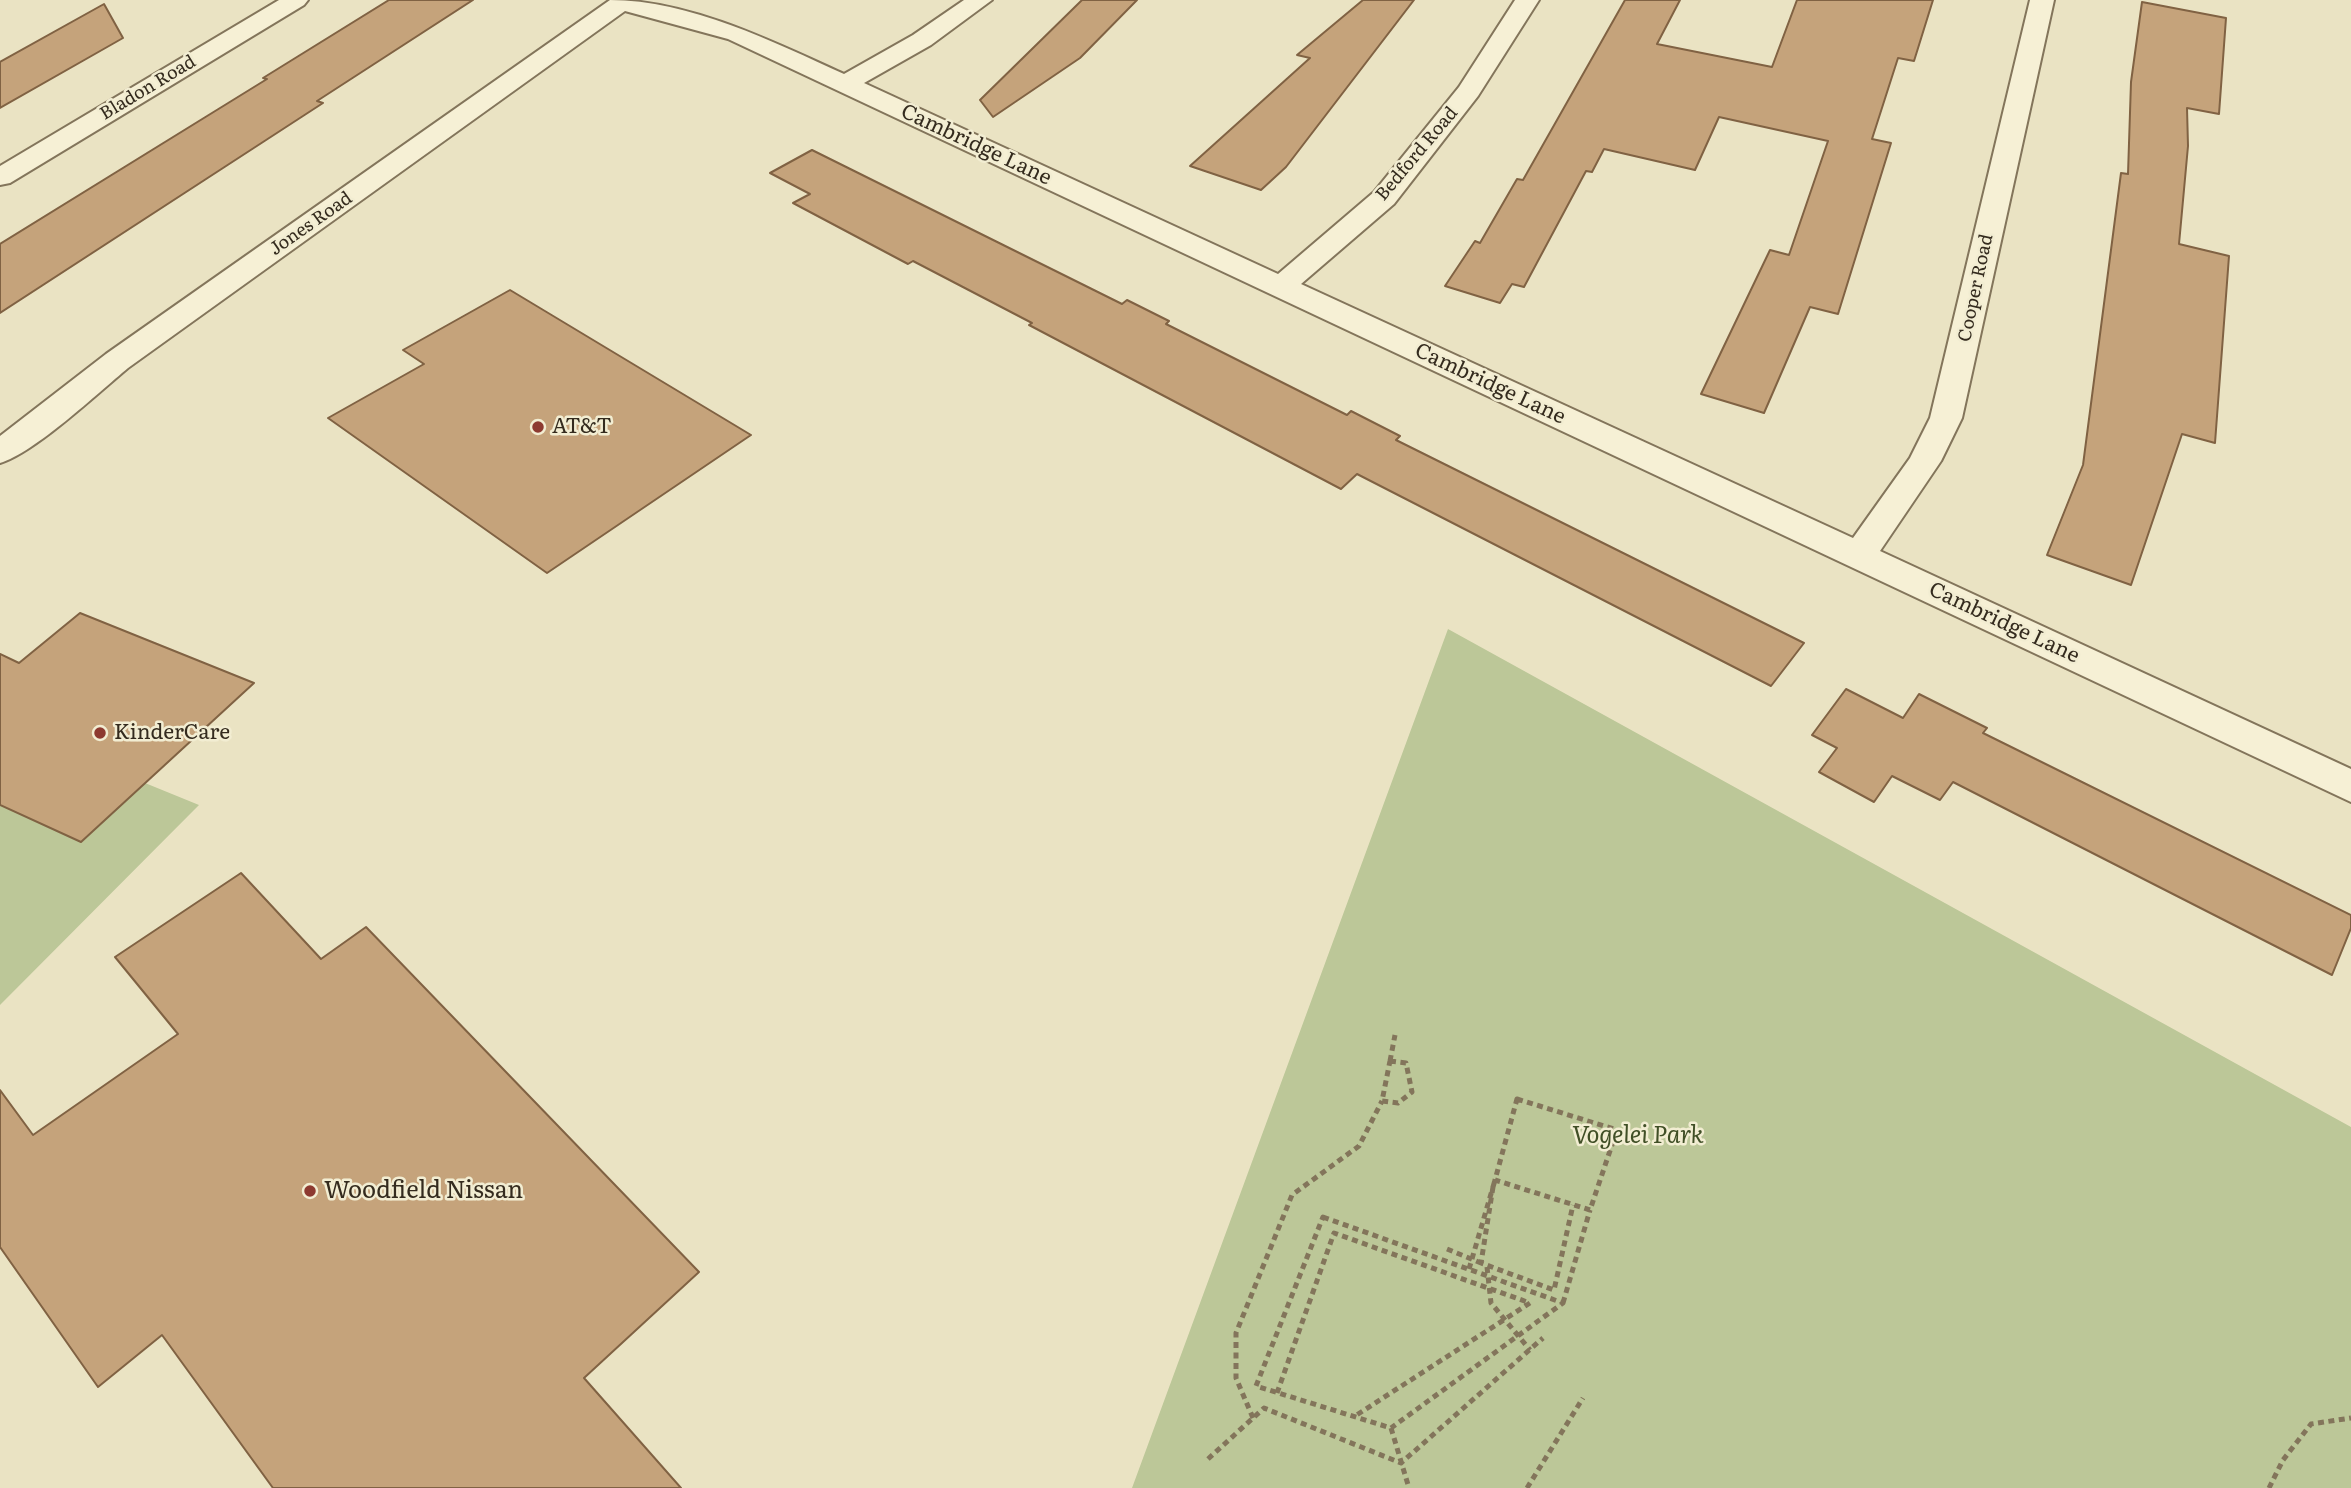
<!DOCTYPE html>
<style>
body{margin:0}
canvas{display:block;background:#eae3c3}
</style>
<canvas width="2351" height="1488"></canvas>
<script>
const context = document.querySelector('canvas').getContext('2d');
context.lineJoin = 'round';
function fillPath(path, color) {
  context.fillStyle = color;
  context.fill(path, 'evenodd');
}
function strokePath(path, color, width, dash) {
  context.strokeStyle = color;
  context.lineWidth = width;
  context.lineCap = dash ? 'butt' : 'round';
  context.setLineDash(dash || []);
  context.stroke(path);
}
function drawText(font, color, halo, rows, align = 'center') {
  context.font = font + ' Literata,serif';
  context.lineWidth = 5;
  context.setLineDash([]);
  context.textBaseline = 'middle';
  context.strokeStyle = halo;
  context.fillStyle = color;
  for (const [text, x, y, turn = 0] of rows) {
    context.save();
    context.translate(x, y);
    context.rotate((+turn || 0) * Math.PI / 180);
    context.textAlign = isNaN(turn) ? turn : align;
    if (halo) context.strokeText(text, 0, 0);
    context.fillText(text, 0, 0);
    context.restore();
  }
}
fillPath(new Path2D(`
 M 1448,629 L 2351,1127 L 2351,1488 L 1132,1488 Z
 M 145,783 L 199,805 L 0,1005 L 0,805 L 81,842 Z`), '#bcc798');
const building = new Path2D(`
 M 389,0 L 473,0 L 317,101 L 323,103 L 0,313 L 0,244 L 267,79 L 263,78 Z
 M 1082,0 L 1137,0 L 1080,58 L 993,117 L 980,100 Z
 M 1363,0 L 1414,0 L 1286,167 L 1261,190 L 1190,166 L 1310,58 L 1297,55 Z
 M 1625,0 L 1680,0 L 1657,44 L 1772,67 L 1797,0 L 1933,0 L 1914,61 L 1898,58 L 1872,139 L 1891,143 L 1838,314 L 1810,307 L 1764,413 L 1701,394 L 1770,250 L 1789,255 L 1828,141 L 1719,117 L 1695,170 L 1604,149 L 1592,172 L 1586,171 L 1524,287 L 1512,284 L 1500,303 L 1445,286 L 1475,241 L 1480,243 L 1517,179 L 1523,180 Z
 M 2142,2 L 2226,18 L 2219,114 L 2187,108 L 2188,146 L 2179,244 L 2229,256 L 2215,443 L 2182,434 L 2131,585 L 2047,555 L 2083,465 L 2121,173 L 2128,174 L 2131,82 Z
 M 104,4 L 123,38 L 0,108 L 0,62 Z
 M 812,150 L 1122,304 L 1127,300 L 1169,321 L 1166,324 L 1347,415 L 1351,411 L 1400,436 L 1396,440 L 1804,643 L 1771,686 L 1357,474 L 1341,489 L 1029,325 L 1032,323 L 913,261 L 908,264 L 793,203 L 810,194 L 770,173 Z
 M 510,290 L 751,435 L 547,573 L 328,418 L 424,364 L 403,350 Z
 M 80,613 L 254,683 L 81,842 L 0,805 L 0,654 L 19,663 Z
 M 1846,689 L 1903,718 L 1919,694 L 1987,728 L 1983,733 L 2351,915 L 2351,928 L 2332,975 L 1953,782 L 1940,800 L 1892,776 L 1874,802 L 1819,772 L 1837,748 L 1812,735 Z
 M 241,873 L 321,959 L 366,927 L 699,1272 L 584,1378 L 681,1488 L 273,1488 L 162,1335 L 98,1387 L 0,1247 L 0,1090 L 33,1135 L 178,1034 L 115,957 Z`);
fillPath(building, '#c5a37b');
strokePath(building, '#806243', 2);
const minor = new Path2D(`
 M 279,0 L 308,0 L 304,5 L 10,183 L 0,185 L 0,166 Z
 M 610,0 C 689,0 774,42 844,74 L 913,35 L 964,0 L 992,0 L 931,45 L 864,83 L 1278,274 L 1374,192 L 1459,87 L 1515,0 L 1539,0 L 1478,96 L 1394,204 L 1301,284 L 1853,538 L 1910,458 L 1930,418 L 2030,0 L 2054,0 L 1962,418 L 1941,461 L 1880,551 L 2351,769 L 2351,802 L 728,39 L 625,11 L 128,368 C 98,393 34,453 0,463 L 0,436 L 106,354 Z`);
strokePath(minor, '#83755b', 4);
strokePath(new Path2D(`
 M 1390,1061 L 1395,1035
 M 1390,1061 L 1406,1063 L 1412,1092 L 1398,1103 L 1382,1101 Z
 M 1517,1099 L 1617,1130 L 1590,1210 L 1495,1180 Z
 M 1493,1187 L 1481,1263 L 1554,1290 L 1573,1205
 M 1493,1187 L 1495,1180
 M 1493,1187 L 1495,1180
 M 1323,1217 L 1563,1303 L 1391,1428 L 1256,1386 Z
 M 1447,1249 L 1481,1263
 M 1487,1267 L 1491,1303 L 1530,1350
 M 1469,1269 L 1493,1187
 M 1563,1303 L 1590,1210
 M 1277,1393 L 1334,1233 L 1530,1303 L 1355,1416
 M 1253,1418 L 1236,1378 L 1236,1333 L 1292,1195 L 1359,1146 L 1382,1101
 M 1391,1428 L 1409,1488
 M 1208,1459 L 1264,1408 L 1401,1463 L 1543,1338
 M 1527,1488 L 1583,1398
 M 2269,1488 L 2283,1460 L 2311,1424 L 2351,1418`), '#83755b', 5, [6, 4.5]);
fillPath(minor, '#f6f0d5');
for (const [x, y, r, color] of [
 [538,427,7,"#8d3a30"],
 [100,733,7,"#8d3a30"],
 [310,1191,7,"#8d3a30"]
]) {
  const dot = new Path2D();
  dot.arc(x, y, r, 0, 2 * Math.PI);
  context.fillStyle = color;
  context.fill(dot);
  strokePath(dot, '#f2edd2', 2.5);
}
drawText('18px', '#342b1e', '#f2edd2', [
 ["Bladon Road",148,88,-31],
 ["Bedford Road",1417,154,-50],
 ["Jones Road",311,224,-35],
 ["Cooper Road",1976,288,-78]
]);
drawText('21px', '#342b1e', '#f2edd2', [
 ["Cambridge Lane",976,145,25],
 ["Cambridge Lane",1490,384,25],
 ["Cambridge Lane",2004,623,25]
]);
drawText('21px', '#342b1e', '#f2edd2', [
 ["AT&T",552,427],
 ["KinderCare",114,733]
], 'left');
drawText('italic 24px', '#404f26', '#f2edd2', [
 ["Vogelei Park",1638,1136]
]);
drawText('24px', '#342b1e', '#f2edd2', [
 ["Woodfield Nissan",324,1191]
], 'left');
</script>
